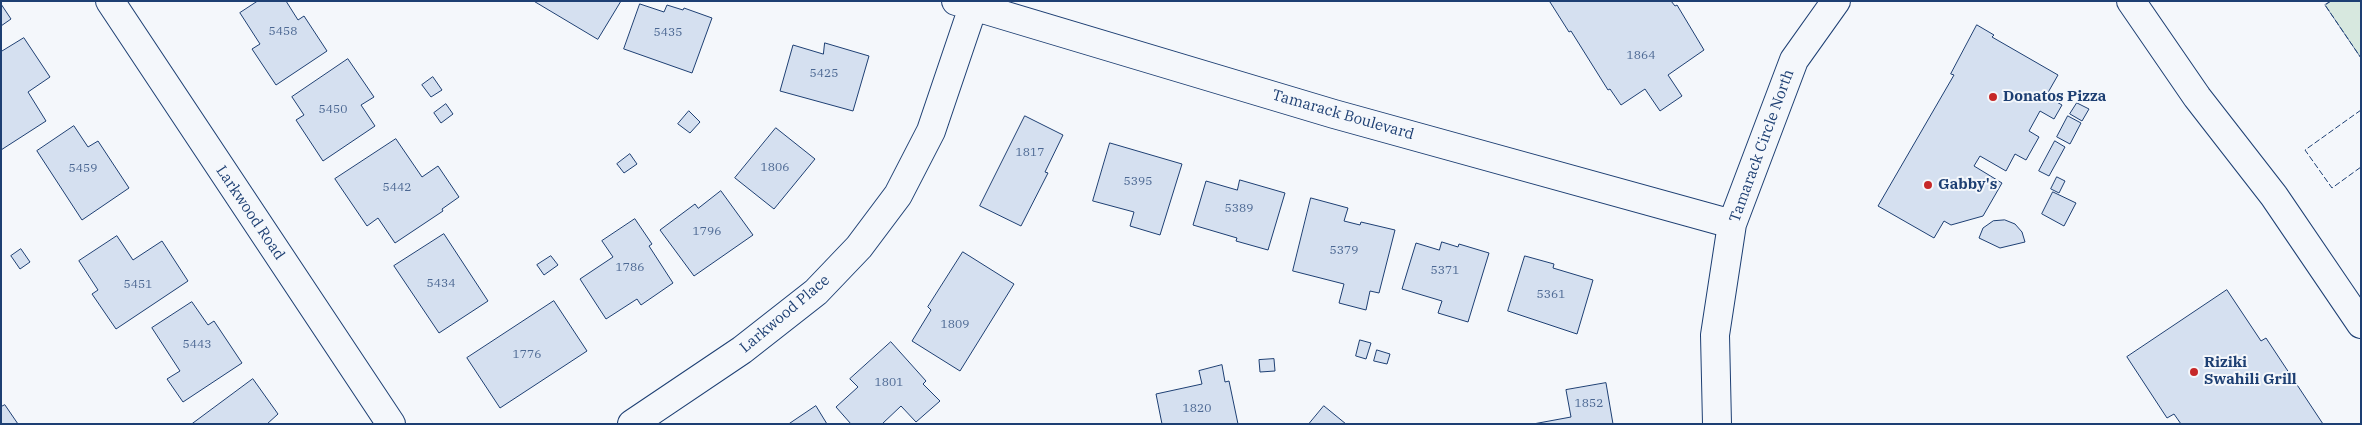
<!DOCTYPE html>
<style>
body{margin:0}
#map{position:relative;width:2362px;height:425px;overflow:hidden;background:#f4f7fb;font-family:"IBM Plex Serif",serif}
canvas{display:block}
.frame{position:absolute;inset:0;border:2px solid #1d3f73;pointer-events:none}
</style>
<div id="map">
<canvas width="2362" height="425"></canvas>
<div class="frame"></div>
</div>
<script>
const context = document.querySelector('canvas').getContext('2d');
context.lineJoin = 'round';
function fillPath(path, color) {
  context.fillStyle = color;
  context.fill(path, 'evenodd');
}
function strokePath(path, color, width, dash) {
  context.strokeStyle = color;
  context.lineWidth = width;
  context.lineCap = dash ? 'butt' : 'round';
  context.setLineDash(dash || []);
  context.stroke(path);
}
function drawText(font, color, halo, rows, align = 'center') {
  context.font = font + ' "IBM Plex Serif",serif';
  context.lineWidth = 4;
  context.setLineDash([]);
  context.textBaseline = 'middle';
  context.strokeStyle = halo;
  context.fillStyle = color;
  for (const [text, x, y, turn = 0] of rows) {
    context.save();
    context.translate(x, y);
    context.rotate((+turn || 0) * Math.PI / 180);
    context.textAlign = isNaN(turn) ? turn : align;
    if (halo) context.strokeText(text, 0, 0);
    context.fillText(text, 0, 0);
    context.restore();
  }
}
const green = new Path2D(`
 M 2331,1 L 2361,1 L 2361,58 L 2325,5 Z`);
fillPath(green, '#d7e8df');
strokePath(green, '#687fa3', 1);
const building = new Path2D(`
 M 258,1 L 286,1 L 298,20 L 304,16 L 327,51 L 276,85 L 252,49 L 260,44 L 240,13 Z
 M 534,1 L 621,1 L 598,39 Z
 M 1551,1 L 1671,1 L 1675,6 L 1677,5 L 1704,50 L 1668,75 L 1682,96 L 1660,111 L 1645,89 L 1621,105 L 1610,89 L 1608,90 L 1571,31 L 1569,32 L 1550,2 Z
 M 1,4 L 11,19 L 1,26 Z
 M 640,4 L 664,12 L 667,5 L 683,10 L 684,8 L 712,18 L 692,73 L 624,49 Z
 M 1977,25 L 1994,35 L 1992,37 L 2058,75 L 2046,96 L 2062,105 L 2054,119 L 2040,111 L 2029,131 L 2039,137 L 2026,160 L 2015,154 L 2006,171 L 1980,156 L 1974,166 L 2002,183 L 1983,216 L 1951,225 L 1944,221 L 1934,238 L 1878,206 L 1954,75 L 1951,74 Z
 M 24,38 L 50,77 L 28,92 L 46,121 L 1,150 L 1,52 Z
 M 825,43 L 869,56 L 853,111 L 780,91 L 793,45 L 823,54 Z
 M 348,59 L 374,97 L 361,105 L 375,126 L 323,161 L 296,120 L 304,115 L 292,97 Z
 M 433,77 L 442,90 L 431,97 L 422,85 Z
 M 2077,103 L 2089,109 L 2082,121 L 2070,114 Z
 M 446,104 L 453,114 L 441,123 L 434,113 Z
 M 689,111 L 700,122 L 690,133 L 678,124 Z
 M 1025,116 L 1063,135 L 1045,172 L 1048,173 L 1021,226 L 980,206 Z
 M 2068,116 L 2081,123 L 2070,144 L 2057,137 Z
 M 74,126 L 88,147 L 98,141 L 129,188 L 82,220 L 37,151 Z
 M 776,128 L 815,159 L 774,209 L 735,178 Z
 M 396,139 L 422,177 L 438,166 L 459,197 L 442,209 L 443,211 L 395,243 L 378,218 L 367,226 L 335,179 Z
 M 2055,141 L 2065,147 L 2049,176 L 2039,171 Z
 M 1110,143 L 1182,164 L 1160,235 L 1130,226 L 1134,212 L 1093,201 Z
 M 630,154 L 637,164 L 624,173 L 617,164 Z
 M 2057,177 L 2065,181 L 2059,193 L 2051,189 Z
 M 1240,180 L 1285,193 L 1268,250 L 1236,241 L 1237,238 L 1193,225 L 1206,181 L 1237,190 Z
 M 721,191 L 753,235 L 694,276 L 660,230 L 695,204 L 698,208 Z
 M 2053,192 L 2076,203 L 2064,226 L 2042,214 Z
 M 1311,198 L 1348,208 L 1344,221 L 1360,225 L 1361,222 L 1395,230 L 1379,293 L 1370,291 L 1366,310 L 1339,303 L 1344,284 L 1293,271 Z
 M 635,219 L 652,244 L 649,246 L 673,283 L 641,305 L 637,299 L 606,319 L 580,279 L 613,257 L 602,241 Z
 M 2005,220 L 2015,224 L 2022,232 L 2025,242 L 2000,248 L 1979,238 L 1983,228 L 1993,221 Z
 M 444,234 L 488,301 L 439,333 L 394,266 Z
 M 117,236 L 133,260 L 162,241 L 188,281 L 116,329 L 92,294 L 98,290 L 79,261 Z
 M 1442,242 L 1458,247 L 1459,244 L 1489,253 L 1468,322 L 1438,313 L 1442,301 L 1402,289 L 1416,243 L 1439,250 Z
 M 21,249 L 30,262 L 20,269 L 11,256 Z
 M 963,252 L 1014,284 L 960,371 L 912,341 L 931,310 L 928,307 Z
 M 551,256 L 558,265 L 544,275 L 537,265 Z
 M 1525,256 L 1554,264 L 1553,268 L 1593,280 L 1577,334 L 1508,311 Z
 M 2227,290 L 2261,341 L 2266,338 L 2323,424 L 2181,424 L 2174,414 L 2167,418 L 2127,357 Z
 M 554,301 L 587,351 L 500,408 L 467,358 Z
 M 192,302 L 208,325 L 214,321 L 242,363 L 183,402 L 167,379 L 180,371 L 152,328 Z
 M 1360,340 L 1371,343 L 1366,359 L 1356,356 Z
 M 891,342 L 926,381 L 923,384 L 940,401 L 916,422 L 901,406 L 882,424 L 851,424 L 836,407 L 858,387 L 850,379 Z
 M 1377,350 L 1390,354 L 1387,364 L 1374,361 Z
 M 1274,359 L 1275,371 L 1260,372 L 1259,360 Z
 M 1222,365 L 1225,382 L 1229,381 L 1238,424 L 1162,424 L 1156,394 L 1202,384 L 1199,371 Z
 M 253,379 L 278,414 L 267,424 L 192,424 Z
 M 1606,383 L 1613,424 L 1533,424 L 1571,417 L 1566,390 Z
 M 5,405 L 18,424 L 1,424 L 1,407 Z
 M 816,406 L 827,424 L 789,424 Z
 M 1324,406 L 1346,424 L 1309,424 Z`);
fillPath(building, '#d5e0f0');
strokePath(building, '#1d3f73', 1);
const minor = new Path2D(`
 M 110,1 L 391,424
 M 956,1 L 1334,114 L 1732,224
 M 2131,1 L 2197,97 L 2274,196 L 2361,324
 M 632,424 L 742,350 L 816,292 L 859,247 L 898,195 L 931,131 L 973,7
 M 1717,424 L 1715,335 L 1732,224 L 1794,60 L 1836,1`);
strokePath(minor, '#1d3f73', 30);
strokePath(minor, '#f4f7fb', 28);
strokePath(new Path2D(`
 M 2331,1 L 2325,5 L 2361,58
 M 2361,110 L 2305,150 L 2332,188 L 2361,167`), '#1d3f73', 1, [6, 2.5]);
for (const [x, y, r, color] of [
 [1993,97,5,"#c62828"],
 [1928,185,5,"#c62828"],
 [2194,372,5,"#c62828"]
]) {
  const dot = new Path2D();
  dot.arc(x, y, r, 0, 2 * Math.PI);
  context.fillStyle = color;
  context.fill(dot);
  strokePath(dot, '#f4f7fb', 2);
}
drawText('12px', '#4b6792', null, [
 ["5458",283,32],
 ["5435",668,33],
 ["1864",1641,56],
 ["5425",824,74],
 ["5450",333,110],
 ["1817",1030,153],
 ["1806",775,168],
 ["5459",83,169],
 ["5395",1138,182],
 ["5442",397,188],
 ["5389",1239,209],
 ["1796",707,232],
 ["5379",1344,251],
 ["1786",630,268],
 ["5371",1445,271],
 ["5434",441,284],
 ["5451",138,285],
 ["5361",1551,295],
 ["1809",955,325],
 ["5443",197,345],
 ["1776",527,355],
 ["1801",889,383],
 ["1852",1589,404],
 ["1820",1197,409]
]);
drawText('bold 15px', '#1d3f73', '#f4f7fb', [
 ["Donatos Pizza",2003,97],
 ["Gabby's",1938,185],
 ["Riziki",2204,363],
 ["Swahili Grill",2204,380]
], 'left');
drawText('15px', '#1d3f73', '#f4f7fb', [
 ["Tamarack Boulevard",1343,115,16],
 ["Tamarack Circle North",1762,146,-70],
 ["Larkwood Road",250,213,56],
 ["Larkwood Place",785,314,-40]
]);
</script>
